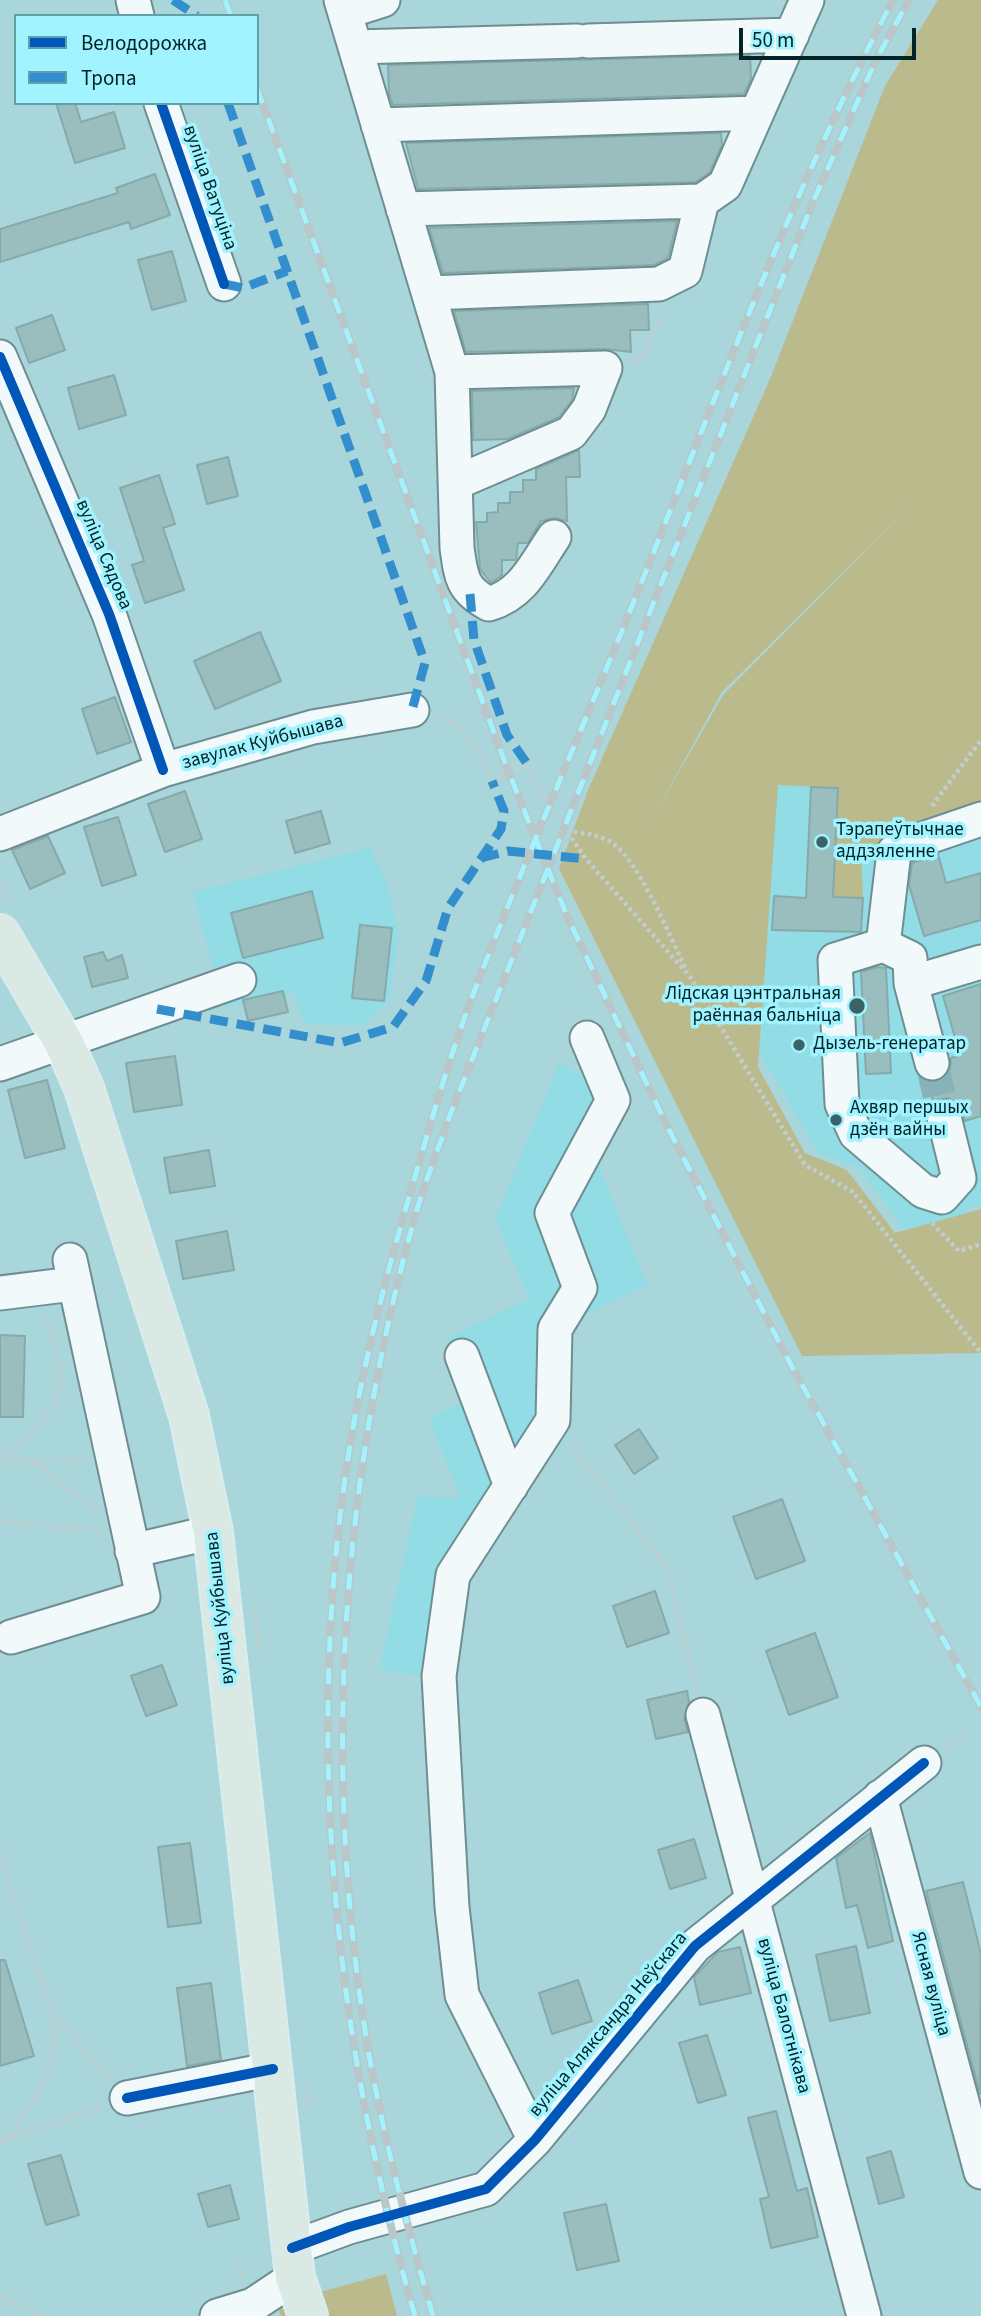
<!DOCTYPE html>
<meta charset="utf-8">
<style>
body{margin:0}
#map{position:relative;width:981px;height:2316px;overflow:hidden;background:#a9d6db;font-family:"Source Sans 3",sans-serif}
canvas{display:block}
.legend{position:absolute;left:14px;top:14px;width:245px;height:91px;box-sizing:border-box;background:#a0f3ff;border:2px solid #60a0a9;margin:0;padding:9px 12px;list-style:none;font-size:21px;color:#002428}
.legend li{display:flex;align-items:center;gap:14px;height:35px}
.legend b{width:35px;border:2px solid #60a0a9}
.scale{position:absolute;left:739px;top:28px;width:177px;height:32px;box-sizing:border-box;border:4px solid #002428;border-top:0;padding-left:9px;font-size:21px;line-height:24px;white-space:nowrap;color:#002428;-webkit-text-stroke:5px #a0f3ff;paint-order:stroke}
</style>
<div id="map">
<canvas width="981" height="2316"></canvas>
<ul class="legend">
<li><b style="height:9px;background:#0057b8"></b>Велодорожка</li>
<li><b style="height:9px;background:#328ecc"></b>Тропа</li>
</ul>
<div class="scale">50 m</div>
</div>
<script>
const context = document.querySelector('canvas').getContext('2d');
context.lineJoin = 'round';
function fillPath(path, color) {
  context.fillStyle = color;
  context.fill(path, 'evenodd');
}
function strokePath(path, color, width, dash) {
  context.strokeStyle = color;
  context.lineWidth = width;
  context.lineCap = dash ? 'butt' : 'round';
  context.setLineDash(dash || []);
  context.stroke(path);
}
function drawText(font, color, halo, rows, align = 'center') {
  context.font = font + ' "Source Sans 3",sans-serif';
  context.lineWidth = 7;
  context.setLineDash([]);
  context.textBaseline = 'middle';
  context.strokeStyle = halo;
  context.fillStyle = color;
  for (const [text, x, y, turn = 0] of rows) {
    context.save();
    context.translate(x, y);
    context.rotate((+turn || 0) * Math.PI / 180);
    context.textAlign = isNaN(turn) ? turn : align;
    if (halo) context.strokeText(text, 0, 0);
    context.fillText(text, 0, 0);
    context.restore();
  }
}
fillPath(new Path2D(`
 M 981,436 L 981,1337 L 859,1167 L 819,1154 L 646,858 Z
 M 370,848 L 387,883 L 399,934 L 389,1001 L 362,1025 L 304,1024 L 295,993 L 224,1008 L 193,892 Z
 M 559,1063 L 619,1092 L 594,1154 L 647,1285 L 538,1338 L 540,1420 L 452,1544 L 426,1677 L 379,1669 L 418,1496 L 461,1499 L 429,1418 L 472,1398 L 446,1338 L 529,1299 L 495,1219 Z`), '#92dce5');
fillPath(new Path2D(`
 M 938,0 L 981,0 L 981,813 L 861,852 L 863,898 L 833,897 L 838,788 L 778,785 L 758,1067 L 805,1153 L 847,1170 L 895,1233 L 981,1209 L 981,1353 L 802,1356 L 559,869 L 588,790 L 770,379 L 885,86 ZM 906,510 L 723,695 L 652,819 L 722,692 Z
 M 386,2274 L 397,2316 L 281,2316 L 277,2304 Z`), '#baba8c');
const building = new Path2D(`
 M 750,55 L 751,79 L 744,94 L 393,105 L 389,94 L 388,65 Z
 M 56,103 L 75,103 L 81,122 L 114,112 L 125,148 L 75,163 Z
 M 721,133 L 722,145 L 710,172 L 696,182 L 418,189 L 406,143 Z
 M 155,174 L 170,215 L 131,229 L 129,222 L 0,262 L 0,229 L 118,193 L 116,188 Z
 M 677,221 L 668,258 L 654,265 L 443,273 L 429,228 Z
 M 172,251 L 186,301 L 152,310 L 138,260 Z
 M 648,304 L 649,330 L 630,330 L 631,352 L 605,349 L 466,352 L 454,311 Z
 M 52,315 L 65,350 L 29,363 L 16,328 Z
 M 114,375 L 126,415 L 79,429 L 68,388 Z
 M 574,388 L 572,400 L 559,417 L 508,439 L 473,440 L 472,391 Z
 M 579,450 L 580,477 L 566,477 L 567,521 L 554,518 L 541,521 L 528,543 L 518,543 L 516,560 L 502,560 L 502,575 L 491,583 L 480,569 L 476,522 L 487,522 L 487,513 L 498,512 L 498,503 L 510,503 L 510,492 L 523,492 L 523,480 L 536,480 L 536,469 Z
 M 228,457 L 238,496 L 207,504 L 197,465 Z
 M 159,475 L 175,524 L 163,528 L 184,590 L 145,603 L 132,565 L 144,561 L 120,488 Z
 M 260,632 L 281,681 L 215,709 L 194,661 Z
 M 115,697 L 131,742 L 97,754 L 82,709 Z
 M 811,787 L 838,788 L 833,897 L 863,898 L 861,932 L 772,930 L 774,896 L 806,898 Z
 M 185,791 L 202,839 L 165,852 L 148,804 Z
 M 321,811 L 330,843 L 295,853 L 286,821 Z
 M 118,817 L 136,875 L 102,886 L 84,827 Z
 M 48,836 L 65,873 L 30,889 L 12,850 Z
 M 938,854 L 946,883 L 981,873 L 981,920 L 924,936 L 909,885 L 912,863 Z
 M 312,891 L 323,938 L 243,958 L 231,913 Z
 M 360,925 L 392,928 L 384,1001 L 352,998 Z
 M 103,952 L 107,961 L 122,955 L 128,978 L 92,987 L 84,957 Z
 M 877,967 L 886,968 L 891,1073 L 866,1074 L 861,972 Z
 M 981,984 L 981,1116 L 965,1121 L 957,1103 L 949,1098 L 933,1101 L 928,1082 L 945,1077 L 950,1069 L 951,1058 L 960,1055 L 943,996 Z
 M 283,991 L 288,1012 L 248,1021 L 243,1000 Z
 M 175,1056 L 182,1105 L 134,1112 L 126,1063 Z
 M 47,1080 L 65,1148 L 25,1158 L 8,1090 Z
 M 209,1150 L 215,1186 L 170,1193 L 164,1158 Z
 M 227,1231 L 234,1270 L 183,1279 L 176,1241 Z
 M 0,1335 L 25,1336 L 23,1417 L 0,1417 Z
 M 639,1429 L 658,1458 L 634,1474 L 615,1445 Z
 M 782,1499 L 805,1561 L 756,1579 L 733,1517 Z
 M 655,1591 L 669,1633 L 627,1647 L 613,1606 Z
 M 815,1633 L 838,1697 L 789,1715 L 766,1651 Z
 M 162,1665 L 177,1705 L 146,1716 L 131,1676 Z
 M 687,1691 L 689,1702 L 684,1719 L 688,1732 L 656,1739 L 647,1700 Z
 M 870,1833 L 893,1941 L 868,1948 L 857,1905 L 846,1908 L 836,1858 Z
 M 694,1839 L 706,1878 L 670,1889 L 658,1850 Z
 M 190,1843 L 201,1923 L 168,1927 L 158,1847 Z
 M 963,1882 L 981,1954 L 980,2094 L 926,1891 Z
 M 856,1946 L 870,2013 L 830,2021 L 816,1955 Z
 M 740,1947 L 751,1993 L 700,2005 L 694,1977 L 718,1952 Z
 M 0,1960 L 5,1960 L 34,2056 L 0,2066 Z
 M 578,1980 L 592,2021 L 552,2034 L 539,1993 Z
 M 211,1983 L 221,2060 L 187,2066 L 177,1988 Z
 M 707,2035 L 726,2095 L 698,2103 L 679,2043 Z
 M 776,2111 L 797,2191 L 807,2188 L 818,2237 L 771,2248 L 760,2199 L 769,2197 L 748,2118 Z
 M 891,2151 L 904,2197 L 879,2204 L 867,2158 Z
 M 61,2155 L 79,2215 L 46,2225 L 28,2164 Z
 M 230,2185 L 239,2219 L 208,2227 L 198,2194 Z
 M 606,2204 L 619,2261 L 577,2270 L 564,2213 Z`);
fillPath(building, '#9abdbe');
strokePath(building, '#86aaab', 2);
strokePath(new Path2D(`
 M 932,1063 L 944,1117`), '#87b2b7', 33, [33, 17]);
const minor = new Path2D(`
 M 133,0 L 137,16
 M 341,0 L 452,372 L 457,548 C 461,577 462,590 489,604 C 523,594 535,565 554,537
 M 345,12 L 383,0
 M 588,41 L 792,35
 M 355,47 L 577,41
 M 161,103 L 224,284
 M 378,125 L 757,113
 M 403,209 L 702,201
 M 429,293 L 659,284 L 685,271 L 702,201 L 725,185 L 807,0
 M 0,357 L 109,614 L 163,770
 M 452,372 L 605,368 L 589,409 L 571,433 L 455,483
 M 0,834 L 163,770 L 313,727 L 412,710
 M 883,945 L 894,852 L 902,846 L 981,819
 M 911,983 L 932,1063
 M 0,1064 L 239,980
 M 944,1117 L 959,1178 L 942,1197 L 923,1191 L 856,1134 L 842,1104 L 835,960 L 883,945 L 910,958 L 911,983 L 981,962
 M 0,1293 L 73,1284
 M 462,1356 L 511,1486
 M 132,1551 L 213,1532
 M 11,1637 L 143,1597 L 70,1260
 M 703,1715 L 864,2316
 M 880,1797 L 981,2172
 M 127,2098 L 273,2069
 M 535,2140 L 462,1995 L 452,1907 L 439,1676 L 453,1575 L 553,1420 L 555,1329 L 580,1288 L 552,1213 L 613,1100 L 587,1038
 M 292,2248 L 349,2227 L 486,2189 L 535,2140 L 695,1946 L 924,1763
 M 217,2316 L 253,2305 L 295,2277`);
const major = new Path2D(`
 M 0,934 L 64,1043 L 84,1088 L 189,1416 L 213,1532 L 295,2277 L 308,2316`);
strokePath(minor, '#6e8e92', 37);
strokePath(major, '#d8edef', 42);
strokePath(new Path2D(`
 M 630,361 L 640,358 L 664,310
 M 436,716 C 468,725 479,752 492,781 L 504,776 L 501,771 L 513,766 L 516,770 L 528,765 L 541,793 L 586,859 L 691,978 L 805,1165 L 853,1192 L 981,1353
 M 932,806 L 981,740
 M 567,831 C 581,833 596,834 609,841 C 639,858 670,938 687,971
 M 0,883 L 14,906
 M 968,1210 L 981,1207
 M 932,1223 L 959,1251 L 981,1244
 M 570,1443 L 667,1568 L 697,1691
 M 0,1460 C 22,1442 61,1409 60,1378 C 60,1369 58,1360 56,1351 C 55,1339 52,1324 42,1316
 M 1,1461 L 87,1461
 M 32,1461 L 96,1509
 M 0,1521 L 102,1531
 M 255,1610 L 260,1654
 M 944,1749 L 967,1734
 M 0,1855 L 52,2013 L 110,2079
 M 307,2089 L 309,2108
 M 10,2138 L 103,2107
 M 0,2142 L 10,2138 L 42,2087 L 55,2053 L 52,2015
 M 237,2261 L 244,2280
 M 0,2297 L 41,2316`), '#c0ced0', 4.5, [3.5, 3.5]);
strokePath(minor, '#f2f9fa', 33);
strokePath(major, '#dae9e4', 38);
const rail = new Path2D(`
 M 225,0 L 231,16
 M 257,88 L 507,768 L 567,916 L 666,1124 L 790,1363 L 981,1707
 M 415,2316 C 336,2044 305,1753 346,1471 C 361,1367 389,1264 419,1163 C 435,1108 451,1053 471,1000 C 520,871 576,744 628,616 C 712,409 788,198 893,0
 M 433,2316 C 409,2233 387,2151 371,2066 C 321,1786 338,1493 414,1220 C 424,1184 438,1150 450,1115 L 813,202 L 876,60 L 909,0`);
strokePath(rail, '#b9c7c9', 8);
strokePath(rail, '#a0f3ff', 5, [16]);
strokePath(new Path2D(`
 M 173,0 L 197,16
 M 228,103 L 425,663 L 412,710
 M 224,284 L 243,288 L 287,271
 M 470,594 L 474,640 L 507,735 L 528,765
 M 481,858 L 508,851 L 586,859
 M 157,1009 L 340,1043 L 393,1027 L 426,981 L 448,908 L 501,829 L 504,811 L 492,781`), '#328ecc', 9, [18, 9]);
strokePath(new Path2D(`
 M 161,103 L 224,284
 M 0,357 L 109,614 L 163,770
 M 127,2098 L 273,2069
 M 292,2248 L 349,2227 L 486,2189 L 535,2140 L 695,1946 L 924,1763`), '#0057b8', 10);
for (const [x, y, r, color] of [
 [822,842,7,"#3b6267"],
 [857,1006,9,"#3b6267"],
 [799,1045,7,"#3b6267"],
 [836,1120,7,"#3b6267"]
]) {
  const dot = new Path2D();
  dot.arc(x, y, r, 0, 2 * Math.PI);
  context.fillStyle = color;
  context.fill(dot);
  strokePath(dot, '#a0f3ff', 2.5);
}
drawText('19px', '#002428', '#a0f3ff', [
 ["вуліца Ватуціна",209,188,71],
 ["вуліца Сядова",103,555,67],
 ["завулак Куйбышава",263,743,-15],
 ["вуліца Куйбышава",221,1608,-96],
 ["Ясная вуліца",930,1984,75],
 ["вуліца Балотнікава",783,2016,75],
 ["вуліца Аляксандра Неўскага",609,2025,-50]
]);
drawText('19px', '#002428', '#a0f3ff', [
 ["Тэрапеўтычнае",836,831],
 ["аддзяленне",836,853],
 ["Лідская цэнтральная",841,995,"right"],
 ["раённая бальніца",841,1017,"right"],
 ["Дызель-генератар",813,1045],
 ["Ахвяр першых",850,1109],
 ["дзён вайны",850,1131]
], 'left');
</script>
